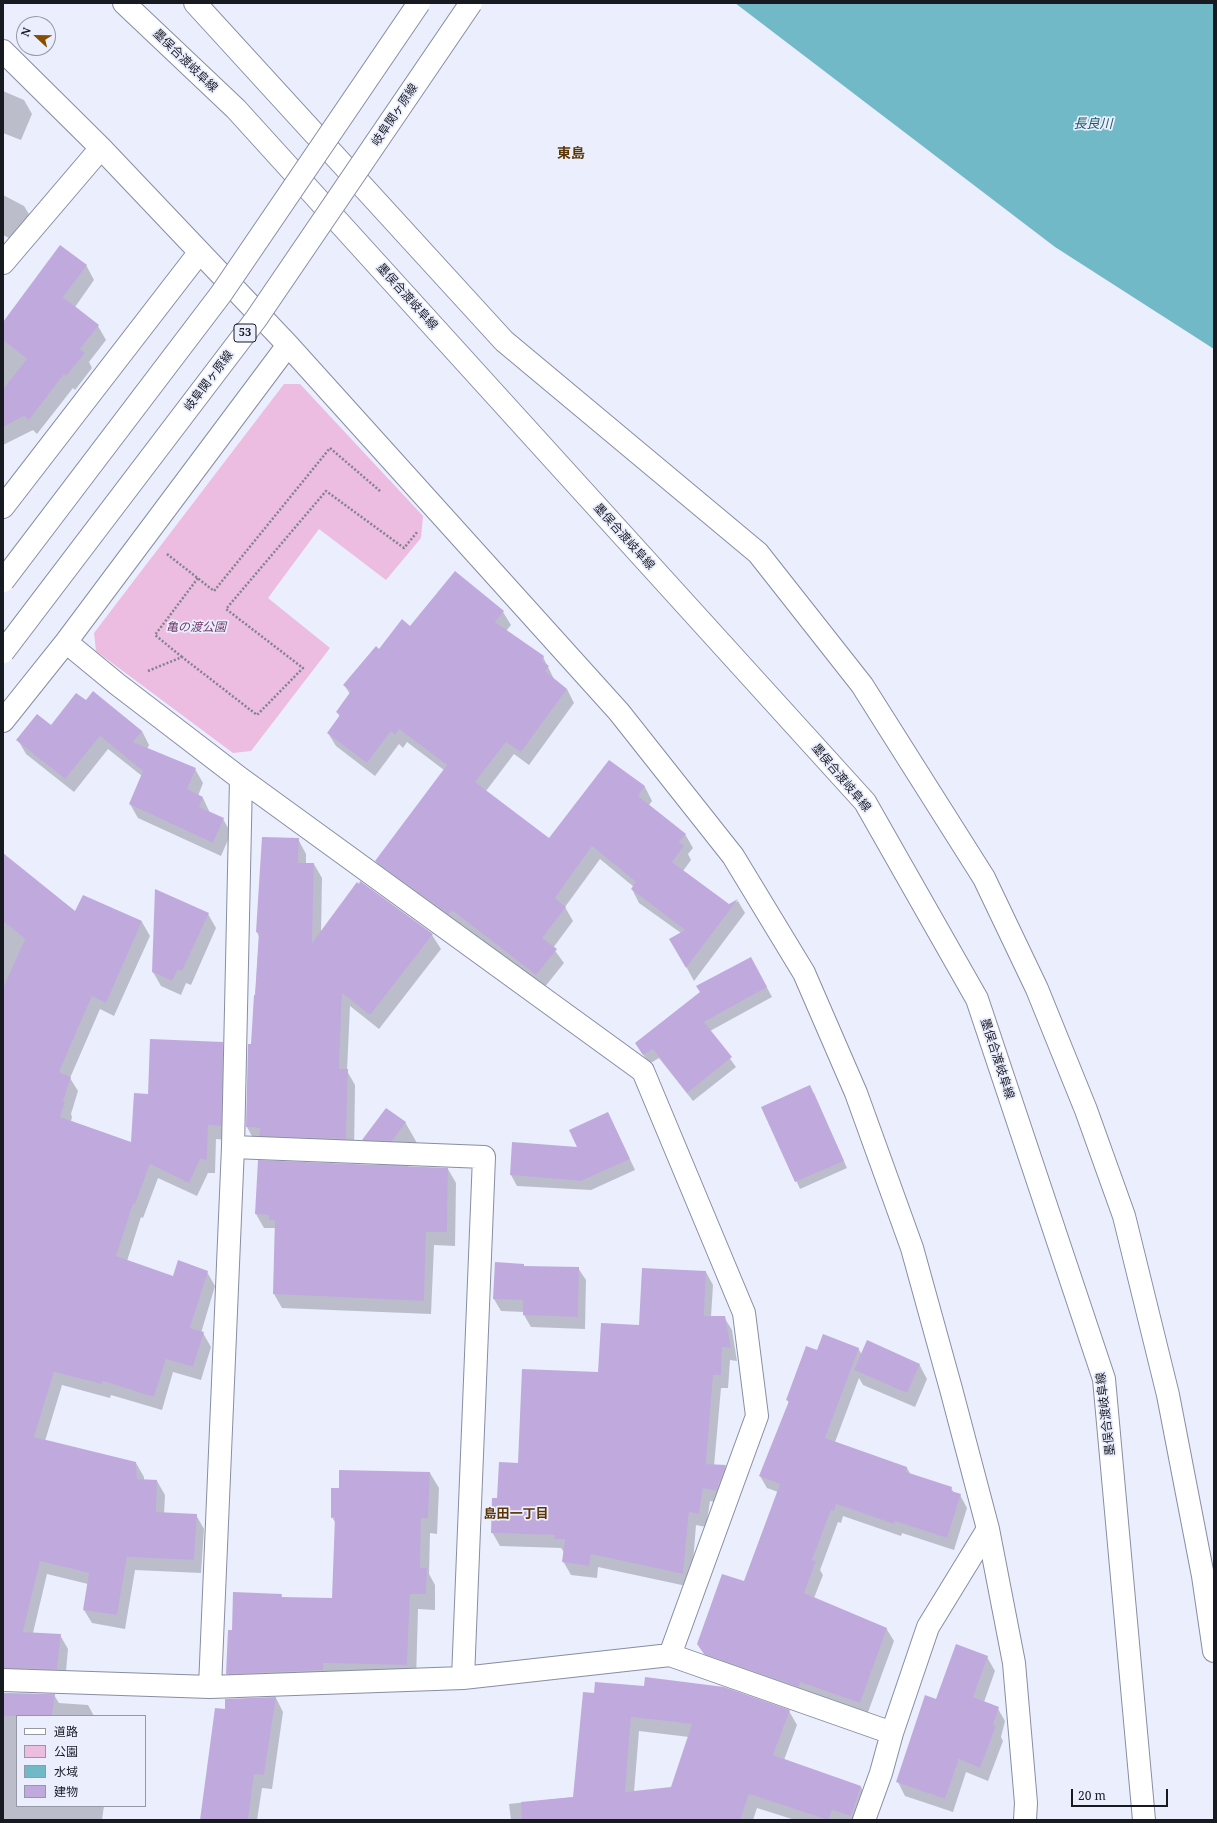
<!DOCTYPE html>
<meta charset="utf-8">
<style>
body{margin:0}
#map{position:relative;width:1217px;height:1823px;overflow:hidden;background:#eaeefd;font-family:"Noto Serif","Noto Sans JP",serif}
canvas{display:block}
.frame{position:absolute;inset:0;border:4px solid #181a22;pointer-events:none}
.legend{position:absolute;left:16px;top:1715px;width:130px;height:92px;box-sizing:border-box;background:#eaeefd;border:1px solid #9699a5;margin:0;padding:5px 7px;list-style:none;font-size:12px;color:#181a22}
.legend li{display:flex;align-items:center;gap:8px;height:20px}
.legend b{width:20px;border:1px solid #9699a5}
.north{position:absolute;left:16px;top:16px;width:40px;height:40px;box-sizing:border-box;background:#eaeefd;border:1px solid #9699a5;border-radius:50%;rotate:292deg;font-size:11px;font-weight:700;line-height:16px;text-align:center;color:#181a22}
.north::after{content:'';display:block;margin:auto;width:14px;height:18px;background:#864f00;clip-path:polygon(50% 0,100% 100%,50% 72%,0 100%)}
.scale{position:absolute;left:1071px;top:1789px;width:97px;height:18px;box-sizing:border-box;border:2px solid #181a22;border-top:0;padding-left:5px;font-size:12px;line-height:14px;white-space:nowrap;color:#181a22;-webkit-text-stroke:3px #eaeefd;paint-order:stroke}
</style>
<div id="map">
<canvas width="1217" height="1823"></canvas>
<div class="frame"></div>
<ul class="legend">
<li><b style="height:5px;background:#fff"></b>道路</li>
<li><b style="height:11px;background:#ecbce1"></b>公園</li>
<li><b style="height:11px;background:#72b9c8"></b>水域</li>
<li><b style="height:11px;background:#c0aadd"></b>建物</li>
</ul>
<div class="north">N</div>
<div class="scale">20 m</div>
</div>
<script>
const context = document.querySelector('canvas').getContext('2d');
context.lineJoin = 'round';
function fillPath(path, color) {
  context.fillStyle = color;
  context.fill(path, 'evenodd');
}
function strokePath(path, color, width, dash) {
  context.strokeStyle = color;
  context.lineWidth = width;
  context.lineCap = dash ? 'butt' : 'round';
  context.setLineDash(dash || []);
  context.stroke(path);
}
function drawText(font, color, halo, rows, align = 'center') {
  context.font = font + ' "Noto Serif","Noto Sans JP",serif';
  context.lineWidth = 3.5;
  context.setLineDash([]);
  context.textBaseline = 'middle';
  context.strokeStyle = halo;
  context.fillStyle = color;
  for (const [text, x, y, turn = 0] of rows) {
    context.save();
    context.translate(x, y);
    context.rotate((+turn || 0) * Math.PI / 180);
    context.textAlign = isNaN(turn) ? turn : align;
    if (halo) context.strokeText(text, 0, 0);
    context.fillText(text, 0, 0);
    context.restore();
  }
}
fillPath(new Path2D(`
 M 284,384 L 300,384 L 423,516 L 421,538 L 386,580 L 319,529 L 268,598 L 330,648 L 251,751 L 233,753 L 96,651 L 94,633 Z`), '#ecbce1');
fillPath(new Path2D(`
 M 735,3 L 1214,3 L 1214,349 L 1055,247 Z`), '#72b9c8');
fillPath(new Path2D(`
 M 3,91 L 24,100 L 32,114 L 21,140 L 3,133 Z
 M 3,195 L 24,206 L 32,219 L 19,243 L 3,235 Z
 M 86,265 L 94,280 L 75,307 L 98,326 L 106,340 L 89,362 L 92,368 L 75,390 L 73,388 L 37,434 L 33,430 L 3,445 L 3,324 Z
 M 503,612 L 511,625 L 506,631 L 543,657 L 555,681 L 567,689 L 574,703 L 529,765 L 514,754 L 486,791 L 549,840 L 610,761 L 645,787 L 652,801 L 649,805 L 685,834 L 693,848 L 688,854 L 691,860 L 683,871 L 729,905 L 738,901 L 745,913 L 694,981 L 671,939 L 681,933 L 639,903 L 632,889 L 634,887 L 600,859 L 565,907 L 573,921 L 553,948 L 564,963 L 544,988 L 461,924 L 457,927 L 384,875 L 376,861 L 444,770 L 407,742 L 403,748 L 399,744 L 375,776 L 336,746 L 328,733 L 340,717 L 337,712 L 350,694 L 344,685 L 379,650 L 410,627 Z
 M 86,702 L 142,731 L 149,745 L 147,749 L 195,769 L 203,783 L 198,796 L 203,798 L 210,813 L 223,819 L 231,833 L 221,856 L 138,818 L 130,804 L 142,776 L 108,749 L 74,792 L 26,754 L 18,740 L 52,727 Z
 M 298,839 L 306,854 L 306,864 L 314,864 L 322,878 L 321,933 L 432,935 L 441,949 L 379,1029 L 350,1006 L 347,1071 L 355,1085 L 354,1153 L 255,1142 L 247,1127 L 259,937 L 257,932 Z
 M 3,855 L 76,912 L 142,922 L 150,936 L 114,1016 L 100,1009 L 70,1078 L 78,1091 L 71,1114 L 72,1117 L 71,1121 L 132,1143 L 149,1095 L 222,1043 L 230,1057 L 228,1140 L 216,1139 L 215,1173 L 208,1173 L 197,1196 L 158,1178 L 143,1218 L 141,1217 L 127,1261 L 173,1278 L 207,1272 L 215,1286 L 201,1333 L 203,1333 L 211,1347 L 201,1380 L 173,1372 L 162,1410 L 111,1395 L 110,1398 L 62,1385 L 45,1441 L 136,1463 L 144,1477 L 144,1480 L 157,1481 L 165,1495 L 164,1514 L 196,1515 L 204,1529 L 201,1573 L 135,1570 L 125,1629 L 92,1623 L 84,1610 L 88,1584 L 47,1574 L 33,1633 L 60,1635 L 68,1649 L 65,1683 L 3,1685 Z
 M 208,914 L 216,928 L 191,985 L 186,983 L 181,995 L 161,986 L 153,972 Z
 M 756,967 L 772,997 L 710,1031 L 736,1067 L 693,1101 L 659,1058 L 649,1064 L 636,1043 Z
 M 814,1093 L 847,1168 L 800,1189 L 763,1107 Z
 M 608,1113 L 635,1170 L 591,1190 L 517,1186 L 511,1175 L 579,1148 Z
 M 405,1122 L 421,1150 L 408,1167 L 448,1169 L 456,1183 L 455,1246 L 434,1245 L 431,1314 L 282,1308 L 274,1294 L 275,1228 L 264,1228 L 256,1214 L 259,1162 L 379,1166 L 364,1140 Z
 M 524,1267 L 578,1268 L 586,1280 L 585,1329 L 531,1327 L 524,1315 L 524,1312 L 501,1311 L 494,1299 Z
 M 706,1272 L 713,1285 L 711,1317 L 724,1317 L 732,1330 L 737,1361 L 730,1360 L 728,1388 L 721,1388 L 714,1466 L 725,1466 L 733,1479 L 724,1504 L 710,1501 L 706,1527 L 696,1525 L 691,1587 L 598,1567 L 597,1578 L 571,1575 L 563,1561 L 564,1552 L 561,1548 L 500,1546 L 492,1532 L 498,1499 L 519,1464 L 640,1326 Z
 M 858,1348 L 862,1355 L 919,1364 L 927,1379 L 915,1407 L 863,1385 L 859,1378 L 835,1442 L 907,1468 L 911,1475 L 951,1488 L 954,1493 L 960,1495 L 967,1508 L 954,1550 L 902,1533 L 901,1536 L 843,1516 L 841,1523 L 838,1522 L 820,1570 L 823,1575 L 814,1598 L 886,1628 L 894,1641 L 867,1715 L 706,1657 L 699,1644 L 745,1583 L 778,1492 L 767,1488 L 760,1476 L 789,1403 L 787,1400 L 817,1351 Z
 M 430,1473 L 439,1488 L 437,1534 L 430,1533 L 429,1574 L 435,1585 L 435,1610 L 418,1609 L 416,1681 L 236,1689 L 227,1674 L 233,1631 L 281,1595 L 283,1598 L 333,1599 L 336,1524 L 332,1517 Z
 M 987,1657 L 995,1671 L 984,1702 L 997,1707 L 1005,1721 L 1001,1737 L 1003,1741 L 988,1781 L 966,1772 L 953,1812 L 905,1796 L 898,1782 L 937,1700 Z
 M 3,1693 L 54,1695 L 59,1703 L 88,1705 L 94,1716 L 17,1716 L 17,1806 L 104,1806 L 102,1820 L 3,1820 Z
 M 584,1693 L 789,1711 L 797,1725 L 784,1760 L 861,1787 L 869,1801 L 862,1820 L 795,1820 L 757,1808 L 753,1820 L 511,1820 L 509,1804 L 574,1797 ZM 639,1731 L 689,1737 L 672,1788 L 634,1792 Z
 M 276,1698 L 283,1712 L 272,1789 L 262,1788 L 257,1820 L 201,1820 L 226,1710 Z`), '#0003');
fillPath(new Path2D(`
 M 60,245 L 87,265 L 63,297 L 99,325 L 80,349 L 85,353 L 66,376 L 64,374 L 29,420 L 24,416 L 3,427 L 3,389 L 27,359 L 3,340 L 3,322 Z
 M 455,571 L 504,611 L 495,622 L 544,656 L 542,661 L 549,666 L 545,671 L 567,689 L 521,752 L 506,742 L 475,782 L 549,838 L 609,760 L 645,786 L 638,796 L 686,834 L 679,842 L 684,846 L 672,862 L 729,904 L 738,899 L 686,968 L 669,939 L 685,930 L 631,889 L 636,882 L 592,846 L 555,898 L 566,907 L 542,938 L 557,949 L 536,975 L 453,911 L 448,914 L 375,861 L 447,765 L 399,729 L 395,735 L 391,731 L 367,763 L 327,733 L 340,715 L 336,712 L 351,691 L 343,685 L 376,646 L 379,649 L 402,619 L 410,626 Z
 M 93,691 L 142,731 L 133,742 L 196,768 L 187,789 L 203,797 L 199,807 L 224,818 L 213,843 L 129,804 L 143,771 L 100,736 L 65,779 L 16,740 L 37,714 L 51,725 L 76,693 L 86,700 Z
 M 262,837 L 299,838 L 298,863 L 314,863 L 312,943 L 357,882 L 359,884 L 360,881 L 433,934 L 370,1015 L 342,993 L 339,1069 L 348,1069 L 346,1139 L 259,1136 L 260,1128 L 246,1127 L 248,1044 L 251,1044 L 254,995 L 255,995 L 259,933 L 256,932 Z
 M 3,853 L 75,911 L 83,895 L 142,921 L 106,1003 L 92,996 L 59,1072 L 71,1077 L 63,1101 L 65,1102 L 60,1117 L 131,1142 L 134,1093 L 148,1094 L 150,1039 L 223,1042 L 221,1126 L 208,1125 L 207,1160 L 200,1159 L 189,1183 L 150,1164 L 135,1204 L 133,1204 L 116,1256 L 173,1276 L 178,1260 L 208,1271 L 190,1328 L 204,1332 L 193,1367 L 166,1359 L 154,1397 L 103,1381 L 102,1384 L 54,1372 L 34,1437 L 136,1462 L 137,1479 L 157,1480 L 156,1512 L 197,1514 L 194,1560 L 127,1557 L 117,1615 L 83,1610 L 89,1573 L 40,1561 L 23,1632 L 61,1634 L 57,1669 L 3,1668 L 3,988 L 25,939 L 3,921 Z
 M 155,889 L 209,913 L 182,971 L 178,969 L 172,981 L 152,972 Z
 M 751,957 L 767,987 L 704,1022 L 732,1057 L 687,1093 L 653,1049 L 643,1055 L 635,1043 L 700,992 L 696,986 Z
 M 810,1085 L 844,1161 L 795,1182 L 761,1107 Z
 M 386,1108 L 406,1122 L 392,1141 L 362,1140 Z
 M 608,1112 L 630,1159 L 581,1181 L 510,1175 L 512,1142 L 577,1147 L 569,1130 Z
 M 258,1160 L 448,1168 L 447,1232 L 426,1232 L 424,1301 L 273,1294 L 275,1220 L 269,1220 L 269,1215 L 255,1214 Z
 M 495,1262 L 524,1264 L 524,1266 L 579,1267 L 578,1317 L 523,1315 L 523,1300 L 493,1299 Z
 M 642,1268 L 706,1271 L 704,1316 L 725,1316 L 731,1348 L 722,1347 L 721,1375 L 713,1375 L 706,1464 L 726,1465 L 716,1491 L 703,1488 L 699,1514 L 689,1512 L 683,1574 L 591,1554 L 589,1566 L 562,1562 L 565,1539 L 554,1539 L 555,1535 L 491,1533 L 492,1498 L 497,1498 L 499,1462 L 518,1463 L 522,1369 L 598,1372 L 601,1323 L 639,1325 Z
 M 823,1334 L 859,1348 L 825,1438 L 907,1467 L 906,1472 L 952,1487 L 951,1491 L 961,1494 L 947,1538 L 895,1521 L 894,1524 L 836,1504 L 834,1511 L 831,1510 L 812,1560 L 816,1561 L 804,1593 L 887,1628 L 860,1703 L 800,1682 L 799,1687 L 704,1654 L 697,1644 L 722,1574 L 744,1581 L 780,1484 L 759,1476 L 789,1401 L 786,1400 L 806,1346 L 817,1350 Z
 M 867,1340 L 920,1364 L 907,1393 L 854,1370 Z
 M 339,1470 L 430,1472 L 428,1518 L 421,1518 L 420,1568 L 427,1568 L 426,1594 L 410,1594 L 407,1665 L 323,1663 L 323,1670 L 226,1674 L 228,1630 L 232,1630 L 233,1592 L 282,1594 L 281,1597 L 332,1598 L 335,1517 L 331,1518 L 331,1488 L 339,1488 Z
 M 956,1644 L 988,1656 L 973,1697 L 999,1707 L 993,1725 L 996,1726 L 980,1768 L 959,1759 L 945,1799 L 896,1782 L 925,1695 L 936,1699 Z
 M 645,1677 L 724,1687 L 790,1710 L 773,1755 L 861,1786 L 851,1816 L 832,1810 L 828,1820 L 749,1794 L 740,1820 L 522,1820 L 521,1802 L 573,1797 L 583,1692 L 594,1693 L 595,1682 L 644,1686 ZM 631,1717 L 692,1724 L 671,1787 L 625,1792 Z
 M 3,1693 L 55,1694 L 52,1716 L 3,1716 Z
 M 276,1697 L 264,1775 L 254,1774 L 248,1820 L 200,1820 L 215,1708 L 225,1709 L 225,1699 Z`), '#c0aadd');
const minor = new Path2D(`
 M 195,3 L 504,341 L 758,553 L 862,685 L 984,878 L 1037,989 L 1086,1110 L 1124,1216 L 1168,1395 L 1203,1576 L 1214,1651
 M 3,51 L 101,148 L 288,345 L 619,712 L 733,856 L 804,973 L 856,1093 L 912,1248 L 951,1389 L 988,1529 L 1014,1663 L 1026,1803 L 1025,1820
 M 3,263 L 101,148
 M 3,507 L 199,253
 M 66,642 L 117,684 L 241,779 L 643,1071 L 744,1313 L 757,1416 L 670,1655
 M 3,721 L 66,642 L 288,345
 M 233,1147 L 484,1157 L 463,1678
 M 3,1680 L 210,1687 L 463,1678 L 670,1655 L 892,1733
 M 210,1687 L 233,1147 L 241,779
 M 864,1820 L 881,1773 L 892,1733 L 928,1627 L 988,1529`);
const secondary = new Path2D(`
 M 124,3 L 236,109 L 865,802 L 977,999 L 1104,1379 L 1144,1820`);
strokePath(minor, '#888da3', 24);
strokePath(secondary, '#888da3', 24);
strokePath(new Path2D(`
 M 167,554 L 214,591 L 330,448 L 380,491
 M 182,657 L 155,635 L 198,578
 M 148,671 L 182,657 L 257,715 L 303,668 L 226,609 L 326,491 L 404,548 L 418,531`), '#80838e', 2.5, [2, 2]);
strokePath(minor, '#fff', 22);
strokePath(secondary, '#fff', 22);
const primaryBridge = new Path2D(`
 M 3,581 L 221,294 L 419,3
 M 3,652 L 256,319 L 471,3`);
strokePath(primaryBridge, '#888da3', 24, []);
strokePath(primaryBridge, '#fff', 22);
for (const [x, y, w] of [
 [245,333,22]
]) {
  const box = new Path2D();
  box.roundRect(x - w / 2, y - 9, w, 18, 3);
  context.fillStyle = '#eaeefd';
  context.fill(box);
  strokePath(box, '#181a22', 1);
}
drawText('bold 11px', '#181a22', null, [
 ["53",245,333]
]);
drawText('12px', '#181a22', '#eaeefd', [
 ["墨俣合渡岐阜線",185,61,44],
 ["岐阜関ヶ原線",395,115,-56],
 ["墨俣合渡岐阜線",407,297,48],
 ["岐阜関ヶ原線",209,381,-53],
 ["墨俣合渡岐阜線",624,537,48],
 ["墨俣合渡岐阜線",841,778,50],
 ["墨俣合渡岐阜線",997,1059,72],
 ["墨俣合渡岐阜線",1106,1414,-97]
]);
drawText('italic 12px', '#743969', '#eaeefd', [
 ["亀の渡公園",196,628]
]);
drawText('italic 13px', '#1f5a66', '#eaeefd', [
 ["長良川",1093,124]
]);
drawText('bold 13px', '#5c3504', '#eaeefd', [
 ["島田一丁目",516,1514]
]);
drawText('bold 14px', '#5c3504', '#eaeefd', [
 ["東島",571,154]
]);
</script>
